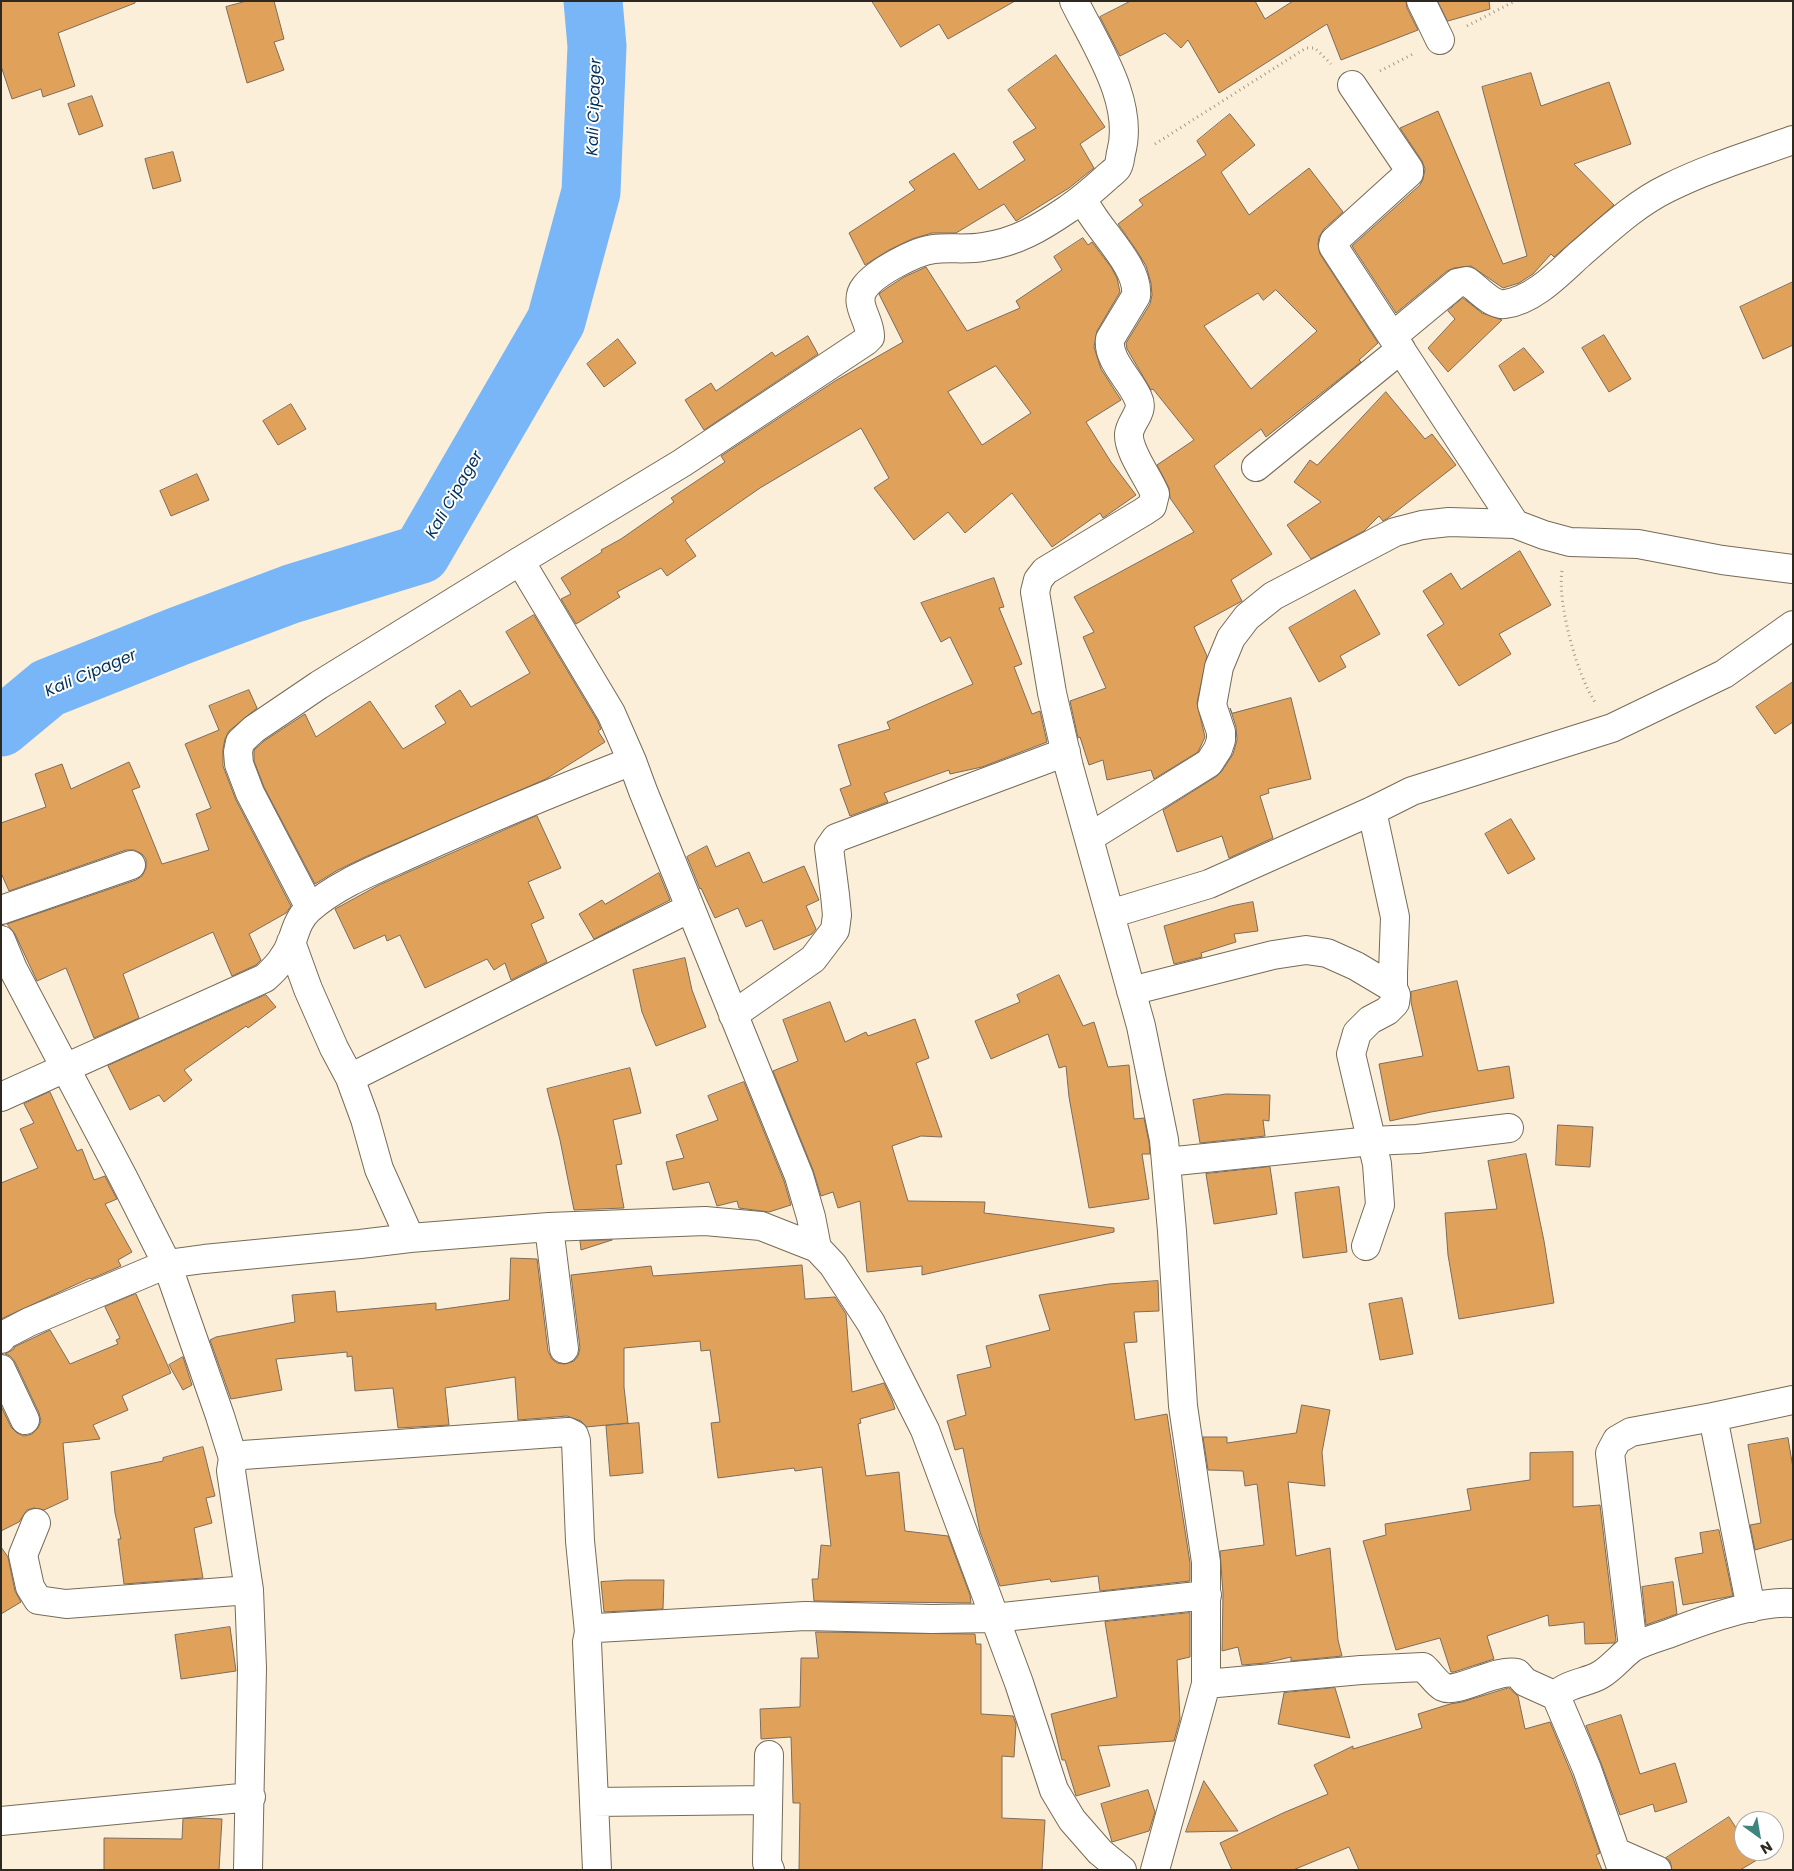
<!DOCTYPE html>
<style>
body{margin:0}
#map{position:relative;width:1794px;height:1871px;overflow:hidden;background:#fcefd9;font-family:Poppins,sans-serif}
canvas{display:block}
.frame{position:absolute;inset:0;border:2px solid #2d2820;pointer-events:none}
.north{position:absolute;left:1734px;top:1811px;width:50px;height:50px;box-sizing:border-box;background:#fff;border:1px solid #aba9a6;border-radius:50%;rotate:148deg;font-size:14px;font-weight:700;line-height:20px;text-align:center;color:#2d2820}
.north::after{content:'';display:block;margin:auto;width:18px;height:22px;background:#3e8580;clip-path:polygon(50% 0,100% 100%,50% 72%,0 100%)}
</style>
<div id="map">
<canvas width="1794" height="1871"></canvas>
<div class="frame"></div>
<div class="north">N</div>
</div>
<script>
const context = document.querySelector('canvas').getContext('2d');
context.lineJoin = 'round';
function strokePath(path, color, width, dash) {
  context.strokeStyle = color;
  context.lineWidth = width;
  context.lineCap = dash ? 'butt' : 'round';
  context.setLineDash(dash || []);
  context.stroke(path);
}
function fillPath(path, color) {
  context.fillStyle = color;
  context.fill(path, 'evenodd');
}
function drawText(font, color, halo, rows, align = 'center') {
  context.font = font + ' Poppins,sans-serif';
  context.lineWidth = 4;
  context.setLineDash([]);
  context.textBaseline = 'middle';
  context.strokeStyle = halo;
  context.fillStyle = color;
  for (const [text, x, y, turn = 0] of rows) {
    context.save();
    context.translate(x, y);
    context.rotate((+turn || 0) * Math.PI / 180);
    context.textAlign = isNaN(turn) ? turn : align;
    if (halo) context.strokeText(text, 0, 0);
    context.fillText(text, 0, 0);
    context.restore();
  }
}
strokePath(new Path2D(`
 M 1,727 L 48,688 L 179,636 L 291,594 L 421,554 L 556,321 L 591,192 L 597,46 L 593,1`), '#79b6f8', 59);
const building = new Path2D(`
 M 1,1 L 135,1 L 135,3 L 58,33 L 75,86 L 43,97 L 41,89 L 12,99 L 1,66 Z
 M 247,1 L 274,1 L 284,39 L 274,42 L 284,70 L 247,83 L 226,7 Z
 M 872,1 L 1015,1 L 948,39 L 939,24 L 901,47 Z
 M 1131,1 L 1255,1 L 1265,19 L 1293,1 L 1406,1 L 1407,8 L 1418,30 L 1341,60 L 1327,24 L 1219,93 L 1188,40 L 1181,48 L 1165,33 L 1120,56 L 1100,17 Z
 M 1438,1 L 1489,1 L 1490,9 L 1448,21 Z
 M 1056,55 L 1105,127 L 1080,144 L 1094,168 L 1069,188 L 1016,221 L 1004,204 L 956,233 L 932,233 L 912,239 L 889,250 L 865,265 L 849,233 L 915,190 L 909,182 L 954,153 L 979,190 L 1025,160 L 1013,142 L 1036,128 L 1008,90 Z
 M 1531,73 L 1541,106 L 1609,82 L 1631,144 L 1574,164 L 1614,205 L 1554,257 L 1551,254 L 1533,274 L 1519,283 L 1503,288 L 1471,266 L 1454,268 L 1447,271 L 1396,313 L 1352,246 L 1420,185 L 1423,179 L 1425,169 L 1422,161 L 1400,128 L 1438,111 L 1503,264 L 1527,256 L 1482,87 Z
 M 92,96 L 103,126 L 79,135 L 68,104 Z
 M 1230,114 L 1255,145 L 1221,172 L 1249,215 L 1309,168 L 1343,212 L 1324,229 L 1319,237 L 1318,244 L 1320,254 L 1378,343 L 1359,360 L 1361,362 L 1266,437 L 1261,429 L 1214,466 L 1272,554 L 1231,580 L 1242,601 L 1194,627 L 1207,656 L 1197,703 L 1205,737 L 1198,752 L 1154,779 L 1151,770 L 1107,780 L 1103,760 L 1089,765 L 1080,737 L 1078,738 L 1070,701 L 1106,688 L 1083,637 L 1094,632 L 1074,597 L 1194,532 L 1170,498 L 1169,488 L 1157,465 L 1194,440 L 1153,389 L 1151,390 L 1127,349 L 1126,343 L 1150,304 L 1152,295 L 1151,283 L 1146,266 L 1137,251 L 1118,224 L 1143,205 L 1139,200 L 1206,155 L 1197,141 ZM 1276,290 L 1317,331 L 1251,389 L 1204,326 L 1258,293 L 1263,300 Z
 M 173,152 L 181,181 L 153,189 L 145,159 Z
 M 1083,238 L 1088,245 L 1092,242 L 1111,267 L 1117,278 L 1120,292 L 1097,331 L 1094,347 L 1101,369 L 1121,400 L 1086,422 L 1111,462 L 1136,495 L 1103,518 L 1100,513 L 1052,547 L 1012,493 L 965,533 L 948,512 L 914,540 L 874,488 L 889,478 L 861,428 L 760,488 L 685,540 L 696,556 L 667,576 L 661,568 L 617,592 L 620,597 L 576,624 L 561,599 L 571,594 L 561,578 L 602,552 L 601,550 L 621,539 L 674,502 L 671,498 L 725,462 L 721,456 L 835,381 L 903,342 L 879,294 L 887,288 L 904,277 L 926,267 L 967,331 L 1020,308 L 1016,301 L 1062,270 L 1054,257 ZM 996,366 L 1031,413 L 982,445 L 948,392 Z
 M 1793,282 L 1793,345 L 1763,359 L 1740,307 Z
 M 1463,298 L 1482,313 L 1502,320 L 1448,372 L 1428,348 L 1455,319 L 1448,311 Z
 M 1604,335 L 1631,379 L 1609,392 L 1582,348 Z
 M 808,336 L 818,354 L 704,430 L 685,400 L 711,383 L 716,391 L 772,352 L 775,356 Z
 M 618,339 L 636,363 L 604,387 L 587,364 Z
 M 1524,348 L 1544,372 L 1514,391 L 1499,366 Z
 M 1386,392 L 1425,439 L 1432,434 L 1456,465 L 1388,518 L 1383,521 L 1379,516 L 1364,531 L 1311,559 L 1287,525 L 1321,502 L 1294,482 L 1310,460 L 1317,465 Z
 M 291,404 L 306,429 L 278,445 L 263,421 Z
 M 197,474 L 209,500 L 171,516 L 160,491 Z
 M 1520,551 L 1551,605 L 1499,634 L 1511,654 L 1459,686 L 1427,635 L 1444,624 L 1423,591 L 1451,573 L 1461,589 Z
 M 994,578 L 1004,607 L 999,608 L 1022,664 L 1014,667 L 1032,714 L 1040,711 L 1047,742 L 982,767 L 950,774 L 949,770 L 884,793 L 888,802 L 850,816 L 840,789 L 851,785 L 838,745 L 890,729 L 887,722 L 973,684 L 950,637 L 941,642 L 921,603 Z
 M 1355,590 L 1380,634 L 1340,656 L 1346,667 L 1319,682 L 1289,628 Z
 M 534,615 L 597,720 L 601,729 L 598,731 L 605,742 L 546,779 L 365,857 L 338,870 L 315,884 L 264,787 L 254,761 L 254,750 L 264,741 L 305,714 L 316,737 L 370,701 L 403,749 L 446,723 L 435,706 L 460,690 L 471,707 L 530,673 L 506,632 Z
 M 1793,682 L 1793,722 L 1775,734 L 1756,707 Z
 M 249,690 L 257,708 L 229,731 L 225,739 L 223,749 L 223,766 L 236,800 L 291,906 L 286,913 L 249,934 L 261,960 L 256,965 L 232,976 L 213,932 L 123,974 L 139,1018 L 94,1038 L 66,968 L 37,981 L 15,934 L 7,924 L 136,880 L 142,876 L 146,868 L 146,859 L 142,854 L 134,850 L 126,850 L 9,891 L 1,873 L 1,823 L 46,807 L 35,774 L 62,764 L 71,789 L 129,762 L 140,787 L 132,790 L 162,864 L 209,850 L 196,814 L 211,808 L 185,744 L 219,730 L 209,706 Z
 M 1291,698 L 1311,779 L 1268,789 L 1269,793 L 1260,796 L 1273,838 L 1229,858 L 1222,836 L 1177,852 L 1163,810 L 1217,776 L 1222,771 L 1233,754 L 1237,740 L 1236,727 L 1230,708 L 1232,713 Z
 M 537,816 L 561,868 L 528,882 L 544,918 L 531,924 L 547,962 L 511,980 L 505,963 L 494,970 L 487,959 L 425,988 L 400,935 L 387,941 L 385,935 L 354,949 L 335,909 L 379,885 Z
 M 1511,819 L 1535,859 L 1508,874 L 1485,834 Z
 M 707,846 L 716,867 L 749,852 L 763,883 L 804,866 L 819,900 L 806,906 L 816,929 L 812,934 L 774,950 L 762,920 L 746,927 L 738,908 L 715,918 L 701,888 L 700,889 L 687,857 Z
 M 659,873 L 670,900 L 594,939 L 579,914 L 602,900 L 605,904 Z
 M 1253,902 L 1258,931 L 1234,934 L 1236,942 L 1201,953 L 1202,957 L 1174,964 L 1164,926 L 1231,906 Z
 M 685,958 L 692,990 L 706,1027 L 656,1046 L 642,1012 L 633,970 Z
 M 1059,975 L 1083,1026 L 1094,1022 L 1108,1067 L 1129,1065 L 1134,1119 L 1144,1118 L 1149,1142 L 1150,1154 L 1142,1154 L 1149,1199 L 1089,1208 L 1069,1097 L 1066,1066 L 1059,1068 L 1048,1034 L 991,1059 L 975,1021 L 1020,1002 L 1017,995 Z
 M 1457,981 L 1478,1071 L 1509,1066 L 1514,1098 L 1431,1112 L 1390,1121 L 1379,1064 L 1423,1056 L 1411,1002 L 1411,992 Z
 M 266,995 L 276,1007 L 248,1028 L 246,1026 L 184,1070 L 192,1080 L 164,1102 L 159,1095 L 130,1110 L 108,1066 Z
 M 830,1002 L 845,1042 L 866,1032 L 868,1036 L 915,1019 L 929,1058 L 916,1063 L 942,1137 L 921,1136 L 892,1146 L 908,1201 L 985,1202 L 984,1213 L 1114,1228 L 1114,1232 L 922,1275 L 922,1266 L 867,1272 L 860,1201 L 838,1208 L 833,1192 L 821,1196 L 813,1170 L 773,1071 L 798,1061 L 783,1020 Z
 M 630,1068 L 641,1113 L 613,1120 L 622,1164 L 616,1165 L 624,1208 L 574,1210 L 560,1140 L 547,1089 Z
 M 744,1082 L 784,1181 L 791,1205 L 769,1212 L 739,1208 L 737,1201 L 717,1206 L 709,1182 L 673,1190 L 666,1162 L 684,1158 L 676,1135 L 718,1120 L 708,1096 Z
 M 50,1092 L 77,1151 L 82,1149 L 94,1180 L 105,1176 L 109,1184 L 117,1199 L 105,1204 L 132,1252 L 118,1260 L 121,1266 L 91,1279 L 90,1278 L 1,1319 L 1,1183 L 38,1168 L 20,1129 L 34,1123 L 24,1104 Z
 M 1226,1094 L 1270,1095 L 1269,1121 L 1263,1120 L 1265,1136 L 1200,1143 L 1193,1100 Z
 M 1558,1125 L 1593,1127 L 1590,1167 L 1556,1165 Z
 M 1526,1154 L 1544,1241 L 1554,1303 L 1459,1319 L 1448,1255 L 1445,1213 L 1497,1209 L 1488,1161 Z
 M 1270,1167 L 1277,1214 L 1214,1224 L 1206,1174 Z
 M 1339,1187 L 1347,1252 L 1303,1258 L 1295,1193 Z
 M 612,1240 L 581,1250 L 580,1241 Z
 M 511,1258 L 537,1259 L 548,1351 L 552,1359 L 557,1363 L 565,1364 L 574,1361 L 578,1356 L 580,1348 L 571,1275 L 651,1266 L 653,1276 L 802,1265 L 805,1299 L 835,1297 L 846,1314 L 852,1392 L 884,1383 L 892,1400 L 895,1409 L 860,1419 L 861,1423 L 858,1424 L 866,1476 L 899,1472 L 905,1531 L 948,1536 L 970,1595 L 971,1603 L 814,1601 L 812,1579 L 818,1579 L 821,1545 L 831,1546 L 822,1467 L 795,1471 L 794,1468 L 718,1478 L 711,1423 L 720,1422 L 710,1350 L 701,1351 L 700,1341 L 624,1348 L 624,1387 L 628,1423 L 586,1427 L 581,1421 L 567,1416 L 518,1420 L 515,1377 L 445,1388 L 449,1425 L 398,1428 L 393,1388 L 355,1391 L 352,1356 L 347,1357 L 347,1352 L 276,1359 L 282,1390 L 231,1399 L 210,1340 L 216,1337 L 295,1322 L 292,1295 L 335,1291 L 337,1312 L 436,1303 L 436,1310 L 509,1300 Z
 M 1158,1281 L 1159,1311 L 1134,1312 L 1137,1342 L 1124,1343 L 1135,1420 L 1167,1414 L 1190,1563 L 1190,1581 L 1100,1591 L 1098,1576 L 1051,1582 L 1050,1579 L 1000,1586 L 980,1532 L 963,1448 L 955,1450 L 947,1421 L 966,1415 L 957,1375 L 991,1367 L 986,1346 L 1050,1330 L 1039,1295 L 1109,1284 Z
 M 136,1294 L 171,1373 L 122,1396 L 128,1410 L 93,1425 L 100,1439 L 63,1443 L 68,1499 L 44,1510 L 34,1508 L 27,1510 L 19,1522 L 1,1531 L 1,1406 L 11,1427 L 17,1433 L 24,1436 L 32,1434 L 38,1428 L 41,1421 L 39,1413 L 15,1362 L 10,1356 L 5,1354 L 14,1349 L 14,1347 L 50,1330 L 70,1364 L 118,1344 L 116,1340 L 120,1338 L 105,1307 Z
 M 1402,1298 L 1413,1354 L 1380,1360 L 1369,1304 Z
 M 183,1357 L 192,1385 L 183,1390 L 169,1365 Z
 M 1302,1405 L 1330,1410 L 1322,1452 L 1325,1486 L 1288,1482 L 1296,1556 L 1330,1548 L 1338,1640 L 1342,1656 L 1291,1661 L 1291,1657 L 1265,1663 L 1242,1665 L 1238,1647 L 1222,1651 L 1223,1594 L 1220,1551 L 1264,1545 L 1257,1484 L 1245,1486 L 1243,1471 L 1208,1470 L 1203,1437 L 1227,1437 L 1227,1443 L 1296,1433 Z
 M 639,1423 L 643,1473 L 610,1476 L 606,1426 Z
 M 1788,1438 L 1793,1468 L 1793,1539 L 1755,1550 L 1750,1525 L 1761,1523 L 1748,1445 Z
 M 203,1447 L 215,1496 L 206,1498 L 212,1523 L 194,1528 L 203,1578 L 124,1584 L 118,1539 L 121,1539 L 115,1513 L 111,1472 L 163,1461 L 163,1458 Z
 M 1573,1452 L 1573,1507 L 1600,1505 L 1616,1640 L 1614,1643 L 1585,1644 L 1584,1622 L 1549,1626 L 1548,1615 L 1487,1636 L 1494,1659 L 1454,1672 L 1451,1672 L 1440,1638 L 1396,1650 L 1363,1541 L 1386,1535 L 1385,1524 L 1471,1510 L 1467,1489 L 1530,1480 L 1530,1453 Z
 M 1719,1530 L 1733,1596 L 1683,1605 L 1675,1558 L 1703,1553 L 1700,1533 Z
 M 1,1547 L 8,1557 L 15,1591 L 21,1602 L 1,1614 Z
 M 627,1580 L 664,1580 L 663,1609 L 604,1612 L 601,1582 Z
 M 1673,1582 L 1677,1614 L 1646,1625 L 1642,1587 Z
 M 1190,1613 L 1190,1657 L 1177,1660 L 1180,1719 L 1174,1741 L 1098,1746 L 1110,1786 L 1076,1796 L 1065,1760 L 1062,1760 L 1051,1714 L 1117,1697 L 1105,1622 Z
 M 230,1627 L 236,1671 L 181,1679 L 175,1635 Z
 M 816,1632 L 975,1634 L 976,1644 L 981,1644 L 981,1714 L 1013,1716 L 1016,1724 L 1014,1757 L 1002,1756 L 1002,1818 L 1045,1820 L 1042,1870 L 799,1870 L 800,1803 L 793,1803 L 791,1737 L 761,1739 L 760,1709 L 800,1707 L 801,1658 L 818,1658 Z
 M 1335,1688 L 1350,1738 L 1278,1724 L 1284,1693 Z
 M 1509,1688 L 1518,1696 L 1525,1729 L 1550,1722 L 1572,1775 L 1600,1853 L 1596,1855 L 1602,1870 L 1359,1870 L 1349,1847 L 1293,1870 L 1232,1870 L 1220,1843 L 1283,1813 L 1328,1794 L 1314,1765 L 1353,1746 L 1353,1749 L 1422,1728 L 1418,1714 L 1450,1704 L 1462,1702 Z
 M 1621,1715 L 1640,1774 L 1675,1763 L 1687,1802 L 1655,1812 L 1653,1804 L 1620,1815 L 1601,1763 L 1586,1726 Z
 M 1204,1781 L 1238,1831 L 1186,1832 Z
 M 1148,1790 L 1155,1812 L 1149,1831 L 1112,1842 L 1101,1804 Z
 M 1729,1817 L 1744,1840 L 1744,1851 L 1751,1851 L 1757,1860 L 1740,1870 L 1672,1870 L 1670,1861 L 1666,1858 Z
 M 197,1818 L 222,1819 L 219,1870 L 104,1870 L 104,1838 L 182,1839 L 183,1819 Z`);
fillPath(building, '#e0a15b');
strokePath(building, '#7c6c5c', 1);
const minor = new Path2D(`
 M 1421,1 L 1440,40
 M 1352,85 L 1409,169 L 1409,173 L 1334,241 L 1333,246 L 1515,524
 M 1083,199 C 1094,227 1140,265 1136,296 L 1110,339 C 1107,360 1130,379 1138,398 C 1145,412 1130,421 1129,434 C 1128,452 1149,478 1155,494 L 1152,506 L 1143,512 L 1045,571 L 1038,580 L 1035,592 L 1052,693 L 1069,767 L 1141,1026 L 1164,1140 L 1172,1231 L 1183,1406 L 1206,1562 L 1206,1684 L 1155,1870
 M 1393,336 L 1457,283 L 1467,281 C 1477,288 1492,306 1505,304 C 1534,300 1559,273 1580,254 C 1608,230 1635,204 1668,188 C 1708,168 1751,155 1793,140
 M 1256,467 L 1401,349
 M 1090,837 L 1209,763 L 1218,749 L 1221,740 L 1221,732 L 1212,705 L 1219,667 L 1231,638 L 1247,617 L 1273,596 L 1395,532 L 1422,525 L 1449,522 L 1515,524 L 1544,535 L 1570,542 L 1638,544 L 1722,560 L 1793,569
 M 310,908 L 250,793 L 239,764 L 238,752 L 240,742 L 254,729 L 319,685 L 520,561
 M 1,910 L 131,865
 M 1110,914 L 1209,884 L 1372,811 L 1412,791 L 1612,728 L 1724,674 L 1793,625
 M 1,940 L 13,969 L 123,1177 L 167,1264 L 220,1416 L 233,1458 L 231,1471 L 249,1590 L 252,1668 L 248,1870
 M 291,942 L 308,989 L 334,1048 L 350,1078 L 365,1119 L 379,1169 L 410,1238
 M 1131,991 L 1273,955 L 1306,950 L 1327,953 L 1356,966 L 1393,988
 M 733,1015 L 813,959 L 835,930 L 837,915 L 835,895 L 829,848 L 836,838 L 1066,752
 M 350,1078 L 690,908
 M 1,1097 L 265,978 C 277,967 286,957 292,941 C 296,929 299,918 309,909 C 339,883 377,869 412,853 C 485,820 558,790 632,761
 M 1166,1162 L 1371,1141 L 1417,1139 L 1509,1128
 M 549,1227 L 564,1349
 M 1366,1246 L 1380,1205 L 1377,1164 L 1351,1054 L 1357,1033 L 1370,1020 L 1387,1011 L 1395,1003 L 1396,995 L 1393,988 L 1393,973 L 1395,917 L 1372,811
 M 817,1248 L 811,1217 L 799,1176 L 643,791 L 632,761 L 611,713 L 520,561 L 682,463 L 866,341 L 870,337 C 871,320 852,303 865,287 C 876,272 916,251 934,249 C 950,247 966,250 983,247 C 1017,242 1040,228 1068,209 C 1082,199 1094,189 1106,178 C 1109,175 1115,171 1117,168 C 1120,164 1120,157 1121,153 C 1135,102 1096,46 1074,1
 M 1,1339 L 4,1335 L 29,1322 L 167,1264 L 204,1259 L 360,1244 L 410,1238 L 549,1227 L 705,1221 L 761,1226 L 817,1248 L 833,1265 L 871,1323 L 925,1430 L 1019,1683 L 1054,1790 L 1072,1820 L 1100,1852 L 1122,1870
 M 1,1369 L 25,1420
 M 1713,1417 L 1751,1608
 M 233,1458 L 243,1455 L 568,1432 L 574,1435 L 576,1441 L 580,1541 L 589,1632
 M 36,1523 L 23,1555 L 30,1587 L 38,1600 L 66,1604 L 249,1590
 M 1633,1647 L 1610,1453 L 1617,1440 L 1631,1432 L 1713,1417 L 1793,1400
 M 1206,1684 L 1361,1670 L 1423,1667 C 1430,1673 1436,1683 1443,1687 C 1457,1694 1497,1668 1517,1673 L 1525,1682 L 1556,1696 L 1587,1769 L 1622,1870
 M 1556,1696 C 1562,1685 1589,1682 1600,1675 C 1612,1668 1621,1656 1632,1648 C 1642,1642 1656,1638 1668,1634 C 1701,1621 1757,1600 1793,1603
 M 769,1755 L 767,1863 L 770,1870
 M 594,1802 L 768,1800
 M 1,1821 L 251,1797
 M 1616,1852 L 1657,1870
 M 597,1870 L 587,1642 L 589,1632 L 597,1628 L 805,1616 L 932,1619 L 994,1618 L 1207,1595`);
strokePath(minor, '#766b57', 30);
strokePath(new Path2D(`
 M 1467,26 L 1515,1
 M 1380,71 L 1413,54
 M 1155,144 L 1306,48 L 1315,48 L 1331,64
 M 1562,571 C 1557,603 1577,675 1595,702`), '#a29989', 3, [1, 4]);
strokePath(minor, '#fff', 28);
drawText('italic 16px', '#023059', '#fff', [
 ["Kali Cipager",595,107,-88],
 ["Kali Cipager",455,495,-60],
 ["Kali Cipager",91,674,-23]
]);
</script>
